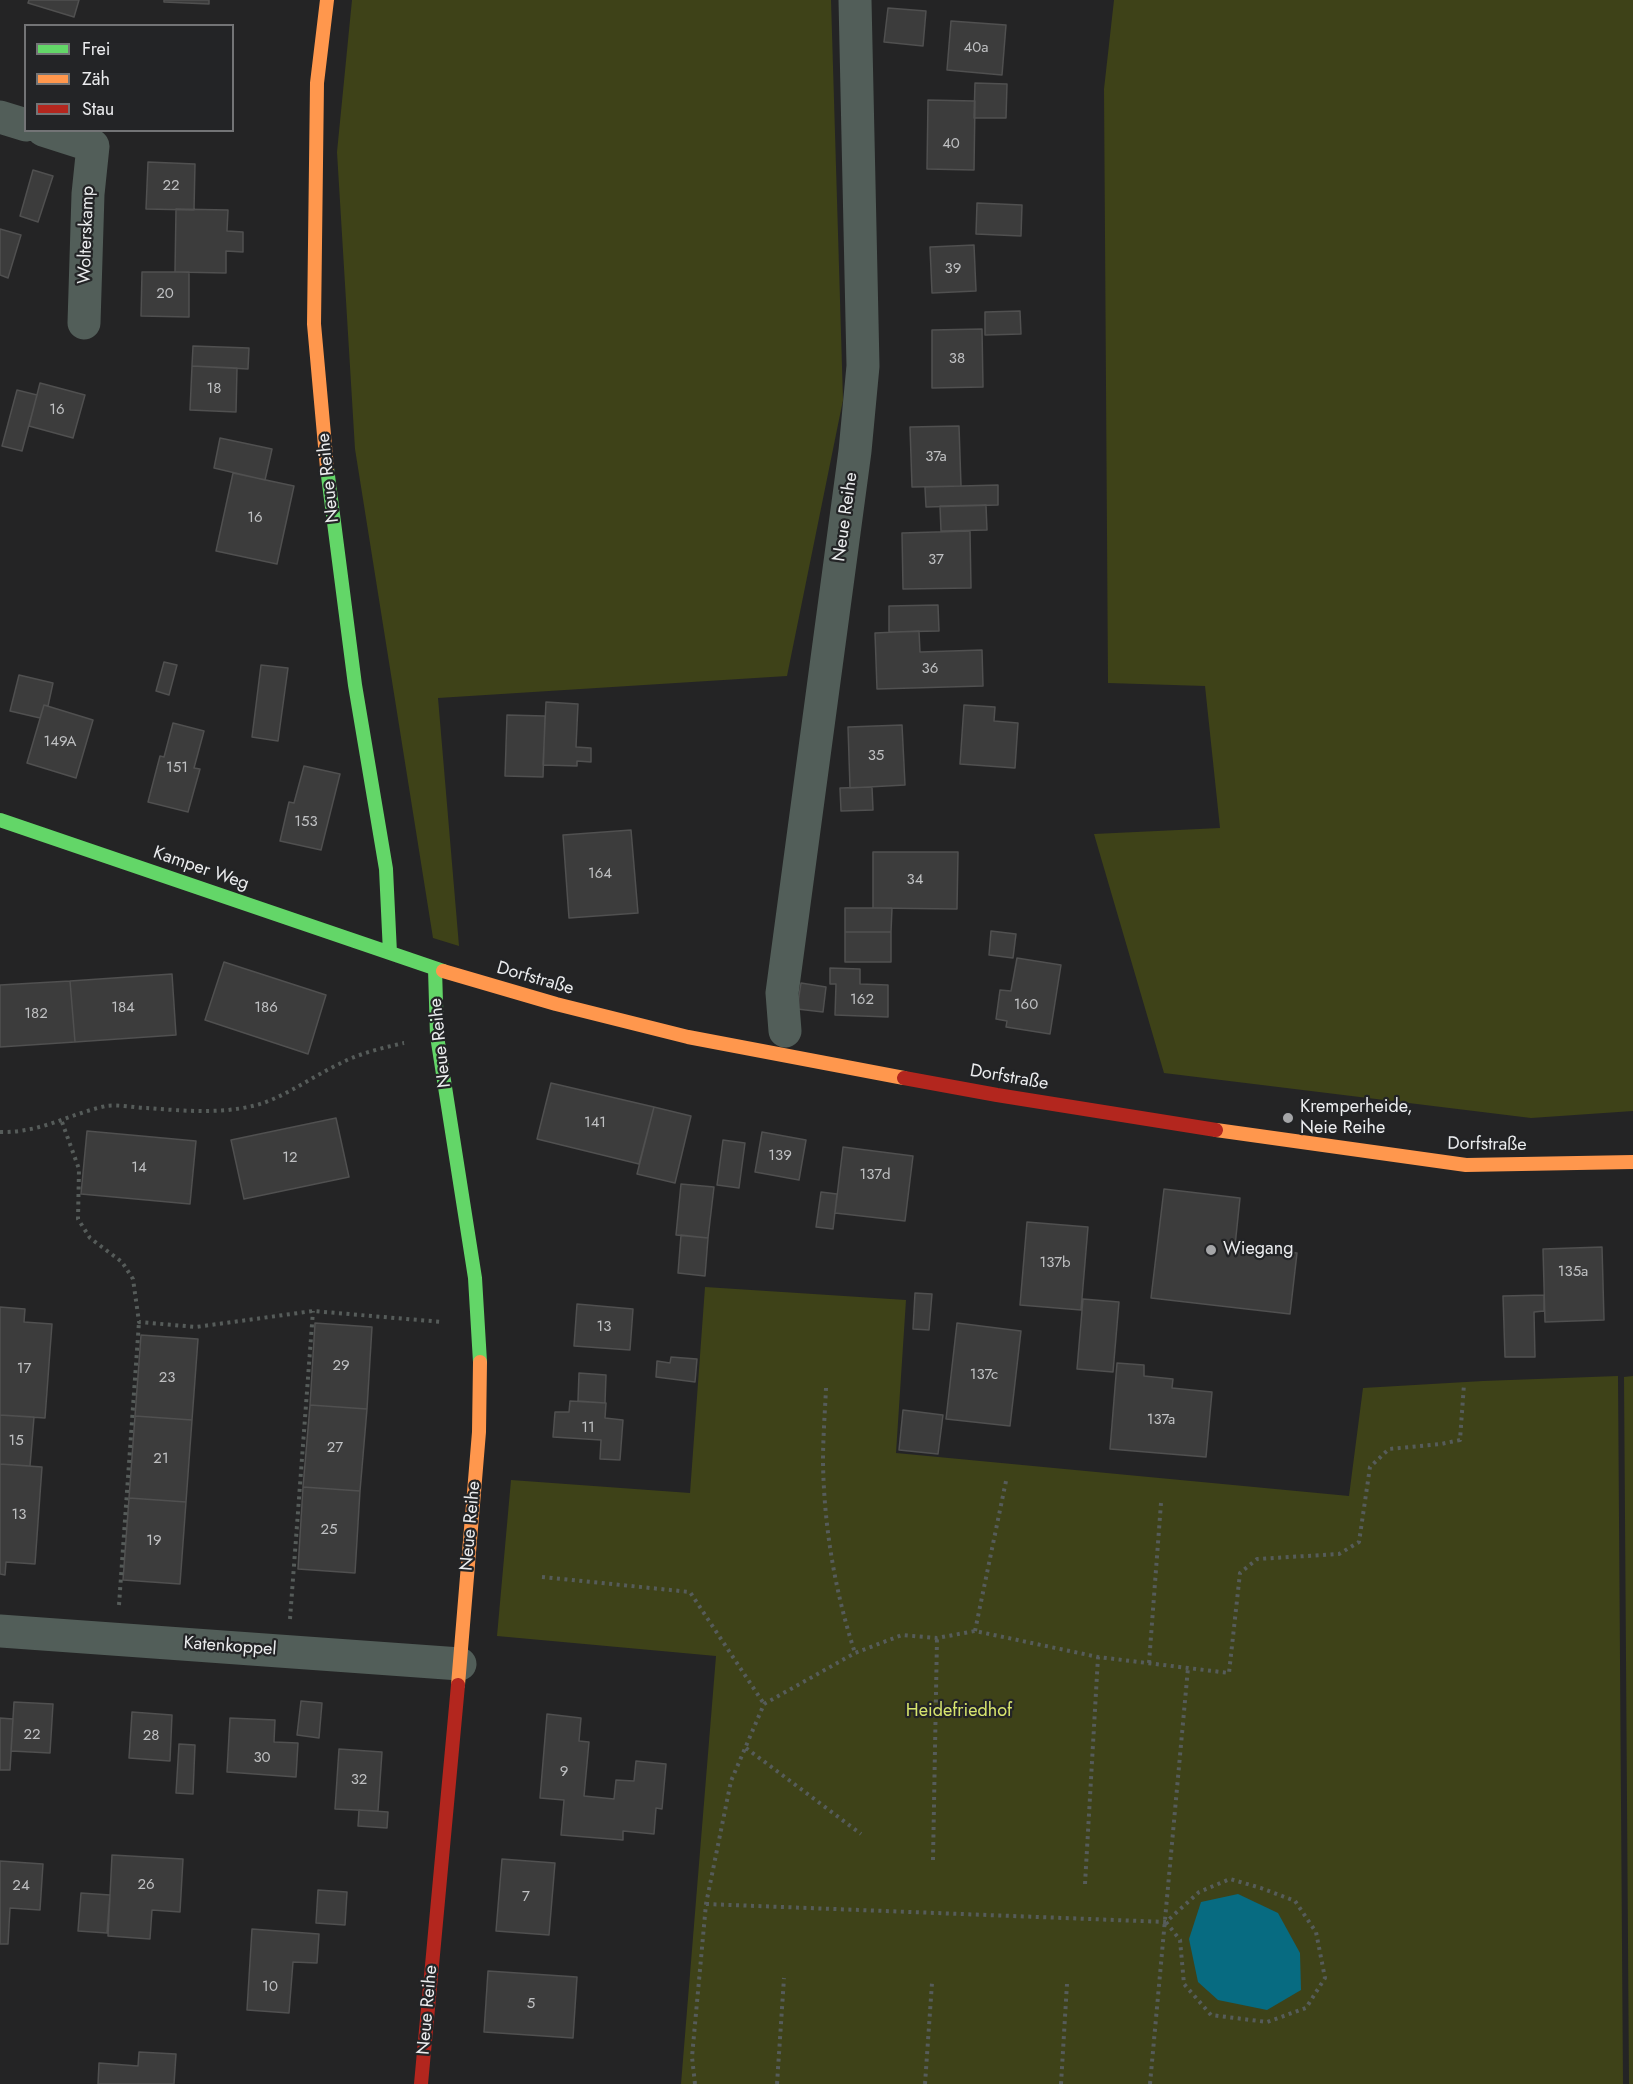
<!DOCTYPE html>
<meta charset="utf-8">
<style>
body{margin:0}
#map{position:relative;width:1633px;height:2084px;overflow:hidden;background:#242425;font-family:Jost,sans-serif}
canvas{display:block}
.legend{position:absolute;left:24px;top:24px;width:210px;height:108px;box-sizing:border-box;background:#232426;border:2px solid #737476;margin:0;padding:8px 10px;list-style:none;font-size:18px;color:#ebecee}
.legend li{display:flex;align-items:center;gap:12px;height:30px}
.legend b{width:30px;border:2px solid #737476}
</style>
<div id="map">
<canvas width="1633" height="2084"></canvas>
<ul class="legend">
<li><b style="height:8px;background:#63d668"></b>Frei</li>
<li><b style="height:8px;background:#ff974d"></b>Zäh</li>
<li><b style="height:8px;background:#b3261e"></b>Stau</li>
</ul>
</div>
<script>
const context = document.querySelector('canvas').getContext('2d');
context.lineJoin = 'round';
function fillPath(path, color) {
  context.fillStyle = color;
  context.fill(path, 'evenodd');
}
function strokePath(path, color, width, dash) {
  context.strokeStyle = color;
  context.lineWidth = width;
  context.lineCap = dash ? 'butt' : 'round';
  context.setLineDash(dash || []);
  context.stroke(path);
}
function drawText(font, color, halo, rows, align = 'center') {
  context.font = font + ' Jost,sans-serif';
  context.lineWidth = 4.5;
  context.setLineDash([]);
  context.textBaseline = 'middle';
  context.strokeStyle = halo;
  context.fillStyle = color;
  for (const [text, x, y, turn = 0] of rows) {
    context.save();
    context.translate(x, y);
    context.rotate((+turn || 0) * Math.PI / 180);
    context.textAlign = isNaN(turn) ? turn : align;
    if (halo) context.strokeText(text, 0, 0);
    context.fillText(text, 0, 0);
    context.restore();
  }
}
fillPath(new Path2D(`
 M 352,0 L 831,0 L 843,400 L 787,676 L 438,698 L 459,946 L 433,938 L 355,449 L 337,152 Z
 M 1114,0 L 1633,0 L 1633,1111 L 1531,1118 L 1164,1073 L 1094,834 L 1220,828 L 1205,686 L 1108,683 L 1104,89 Z
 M 705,1287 L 906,1300 L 896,1453 L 1349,1496 L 1363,1388 L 1483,1381 L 1618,1376 L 1623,2084 L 681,2084 L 716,1656 L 497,1636 L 511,1480 L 690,1493 Z
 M 1633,1376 L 1633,2084 L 1629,2084 L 1624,1377 Z`), '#3e4218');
fillPath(new Path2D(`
 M 1238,1894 L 1278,1913 L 1300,1953 L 1301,1990 L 1267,2010 L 1218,2000 L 1198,1982 L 1189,1939 L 1201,1902 Z`), '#076b81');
const building = new Path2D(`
 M 29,0 L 79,0 L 74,17 L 28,3 Z
 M 164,0 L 209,0 L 209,4 L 164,2 Z
 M 888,8 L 926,11 L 923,46 L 884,42 Z
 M 951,21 L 1006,25 L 1002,75 L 947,70 Z
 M 975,83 L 1007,84 L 1006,118 L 974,118 Z
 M 928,100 L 975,101 L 974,170 L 927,169 Z
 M 148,162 L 195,164 L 194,210 L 146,209 Z
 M 33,170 L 53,176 L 38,222 L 20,216 Z
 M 977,203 L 1022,205 L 1021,236 L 976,234 Z
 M 176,209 L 228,210 L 227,231 L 243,232 L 243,252 L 226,251 L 226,273 L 175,272 Z
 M 0,229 L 21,235 L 8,278 L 0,275 Z
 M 974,245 L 976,291 L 932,293 L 930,247 Z
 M 142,272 L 189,272 L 189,317 L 141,316 Z
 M 1020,311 L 1021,334 L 985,335 L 985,312 Z
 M 982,329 L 983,387 L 932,388 L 932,330 Z
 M 193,346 L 249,348 L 248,369 L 192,366 Z
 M 192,366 L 237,368 L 236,412 L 190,410 Z
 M 40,383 L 85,395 L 73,438 L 29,426 Z
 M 17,390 L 37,395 L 22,451 L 2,446 Z
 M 959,426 L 961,486 L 912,487 L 910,427 Z
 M 220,438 L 272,449 L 265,480 L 214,468 Z
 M 233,473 L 294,486 L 277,564 L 216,551 Z
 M 998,485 L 998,505 L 926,507 L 925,487 Z
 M 986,505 L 987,530 L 941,531 L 940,506 Z
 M 970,531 L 971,588 L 903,589 L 902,533 Z
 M 938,605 L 939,631 L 889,632 L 889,606 Z
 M 919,631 L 920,652 L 982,650 L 983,686 L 877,689 L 875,633 Z
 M 164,662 L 177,665 L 169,695 L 156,691 Z
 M 261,665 L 288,668 L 278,741 L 252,737 Z
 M 19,675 L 53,683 L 48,706 L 44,705 L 40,718 L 10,711 Z
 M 546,702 L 578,704 L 576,747 L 591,748 L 591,762 L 577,761 L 577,766 L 543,765 Z
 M 44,705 L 93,720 L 76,778 L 27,763 Z
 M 964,705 L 995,707 L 994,721 L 1018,723 L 1015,768 L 960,764 Z
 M 507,715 L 545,716 L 543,777 L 505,776 Z
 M 173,723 L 204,731 L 194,768 L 200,769 L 188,812 L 148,802 L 160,756 L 164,757 Z
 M 902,725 L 905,785 L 850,788 L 848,727 Z
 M 304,766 L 340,774 L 321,850 L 280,841 L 289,802 L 294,803 Z
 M 872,787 L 873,810 L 841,811 L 840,788 Z
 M 631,830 L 638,913 L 569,918 L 563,835 Z
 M 873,852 L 958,852 L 957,909 L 873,908 Z
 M 845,908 L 892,908 L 891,932 L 845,932 Z
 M 991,931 L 1016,934 L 1013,958 L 989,955 Z
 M 845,932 L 891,932 L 891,962 L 845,962 Z
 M 1017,958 L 1061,965 L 1050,1034 L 1006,1027 L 1007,1021 L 996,1019 L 1000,990 L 1011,991 Z
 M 224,962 L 326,995 L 308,1054 L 205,1020 Z
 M 830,968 L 860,969 L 860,984 L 888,985 L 888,1017 L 835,1015 L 836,984 L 830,984 Z
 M 172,974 L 176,1035 L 75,1042 L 70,981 Z
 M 70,981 L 75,1042 L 0,1047 L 0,985 Z
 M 801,983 L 826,987 L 823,1012 L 797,1009 Z
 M 551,1083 L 654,1107 L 639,1164 L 537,1139 Z
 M 654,1107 L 691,1116 L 675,1183 L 637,1174 Z
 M 336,1118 L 349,1177 L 244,1199 L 231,1140 Z
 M 87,1131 L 196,1141 L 190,1204 L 81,1194 Z
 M 762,1132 L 806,1140 L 799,1180 L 755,1172 Z
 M 723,1140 L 745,1143 L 739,1188 L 717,1185 Z
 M 843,1147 L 913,1156 L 905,1221 L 835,1213 Z
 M 681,1184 L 714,1187 L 708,1238 L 676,1235 Z
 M 1164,1189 L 1240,1198 L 1235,1246 L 1297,1253 L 1290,1314 L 1151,1298 Z
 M 821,1192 L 837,1194 L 833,1229 L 816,1227 Z
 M 1027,1222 L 1088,1227 L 1081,1310 L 1020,1305 Z
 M 681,1235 L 708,1238 L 705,1276 L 678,1273 Z
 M 1602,1247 L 1604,1320 L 1545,1322 L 1543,1249 Z
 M 915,1293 L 932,1294 L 929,1330 L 913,1329 Z
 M 1544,1295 L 1544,1311 L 1534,1312 L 1535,1357 L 1505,1357 L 1503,1296 Z
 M 1083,1299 L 1119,1302 L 1113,1372 L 1077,1369 Z
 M 577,1304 L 633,1309 L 630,1350 L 574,1346 Z
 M 0,1307 L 25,1309 L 24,1322 L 52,1324 L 45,1418 L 0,1415 Z
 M 315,1323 L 372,1327 L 367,1409 L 310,1405 Z
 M 957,1323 L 1021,1331 L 1010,1426 L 946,1419 Z
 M 141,1335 L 198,1339 L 192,1420 L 135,1416 Z
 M 671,1357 L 697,1359 L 695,1382 L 656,1377 L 657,1361 L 670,1363 Z
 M 1117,1363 L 1144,1365 L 1144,1376 L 1173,1379 L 1172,1388 L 1212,1392 L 1206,1457 L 1110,1449 Z
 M 579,1373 L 606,1375 L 605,1403 L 578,1401 Z
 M 570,1401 L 606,1403 L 605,1418 L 623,1420 L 620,1460 L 600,1459 L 601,1440 L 553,1437 L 555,1412 L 569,1412 Z
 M 310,1405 L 367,1409 L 360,1491 L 303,1487 Z
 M 903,1410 L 943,1415 L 938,1454 L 899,1450 Z
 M 0,1415 L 34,1417 L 30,1466 L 0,1464 Z
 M 135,1416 L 192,1420 L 186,1502 L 129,1498 Z
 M 0,1464 L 42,1467 L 35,1564 L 6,1562 L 5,1575 L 0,1574 Z
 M 303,1487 L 360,1491 L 355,1573 L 298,1569 Z
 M 129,1498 L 186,1502 L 180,1584 L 123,1580 Z
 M 301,1701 L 322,1703 L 319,1738 L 297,1735 Z
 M 14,1702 L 53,1704 L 50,1753 L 11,1751 Z
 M 132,1712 L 172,1715 L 170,1761 L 129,1758 Z
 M 547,1714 L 581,1718 L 579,1741 L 589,1742 L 584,1796 L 614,1799 L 616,1780 L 634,1781 L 636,1761 L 666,1764 L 662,1809 L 656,1808 L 654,1834 L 623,1831 L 623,1840 L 561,1835 L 564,1800 L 540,1798 Z
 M 0,1718 L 13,1719 L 10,1770 L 0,1770 Z
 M 230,1718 L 275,1720 L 274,1742 L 298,1743 L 296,1777 L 227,1772 Z
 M 179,1744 L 195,1745 L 193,1794 L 176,1793 Z
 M 339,1749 L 382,1752 L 378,1811 L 335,1809 Z
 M 359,1810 L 388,1812 L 387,1828 L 358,1826 Z
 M 112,1855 L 183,1859 L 180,1912 L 152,1910 L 150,1939 L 108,1936 Z
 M 502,1859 L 555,1863 L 549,1935 L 496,1931 Z
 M 0,1861 L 43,1864 L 40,1910 L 10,1908 L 8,1944 L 0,1944 Z
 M 318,1890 L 347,1892 L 345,1925 L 316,1923 Z
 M 81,1893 L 110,1895 L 107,1933 L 78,1931 Z
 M 252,1929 L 319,1934 L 317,1963 L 293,1962 L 289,2013 L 247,2010 Z
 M 488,1971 L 577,1977 L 573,2038 L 484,2032 Z
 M 139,2052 L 176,2054 L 174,2084 L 98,2084 L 99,2063 L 138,2066 Z`);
fillPath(building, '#3c3c3c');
strokePath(building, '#505050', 1.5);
strokePath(new Path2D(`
 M 62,1122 L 79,1169 L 78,1219 L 90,1238 L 122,1262 L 133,1279 L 139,1322 L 196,1327 L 313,1311 L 442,1322
 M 0,1132 C 41,1133 69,1114 106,1106 C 118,1104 135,1108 147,1108 C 185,1111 230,1115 266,1102 C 292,1092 314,1076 339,1064 C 360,1053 382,1048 404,1043
 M 826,1388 C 825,1412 823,1437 823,1462 C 824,1527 835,1592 855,1653
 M 542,1577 L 690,1592 L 764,1704
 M 119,1605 L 139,1322
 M 290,1619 L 313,1311
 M 975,1631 L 1006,1481
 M 1149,1663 L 1161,1503
 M 746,1748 L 861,1834
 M 933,1860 L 937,1638
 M 1085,1884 L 1098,1657
 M 706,1904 L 1166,1922 L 1199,1892 L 1230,1879 L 1261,1888 L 1295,1901 L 1316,1932 L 1325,1978 L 1306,2008 L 1267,2022 L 1211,2015 L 1184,1984 L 1180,1940 L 1166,1922
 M 695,2084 L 692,2057 L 706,1904 L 731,1781 L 764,1704 L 855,1653 L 902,1635 L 937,1638 L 975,1631 L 1098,1657 L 1229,1673 L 1240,1573 L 1257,1559 L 1339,1554 L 1359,1542 L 1370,1467 L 1389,1449 L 1441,1444 L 1460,1440 L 1464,1384
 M 777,2084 L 784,1978
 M 925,2084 L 932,1983
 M 1061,2084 L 1067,1984
 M 1150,2084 L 1188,1668`), '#565c5a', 4, [3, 4.5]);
strokePath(new Path2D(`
 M 0,117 L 26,125
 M 43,130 L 93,146 L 88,194 L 84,323
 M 785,1031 L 782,993 L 855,451 L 863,366 L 855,0
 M 0,1631 L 460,1664`), '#525e59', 33);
strokePath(new Path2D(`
 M 327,468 L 355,685 L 386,869 L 390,953
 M 0,820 L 443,971
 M 435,969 L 437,1036 L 475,1278 L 480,1362`), '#63d668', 14);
strokePath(new Path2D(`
 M 327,0 L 317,83 L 314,324 L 327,468
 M 443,971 L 556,1004 L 688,1037 L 904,1078
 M 1216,1130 L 1466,1165 L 1633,1162
 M 458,1685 L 479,1432 L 480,1362`), '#ff974d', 14);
strokePath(new Path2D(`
 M 904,1078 L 997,1095 L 1216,1130
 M 421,2084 L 458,1685`), '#b3261e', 14);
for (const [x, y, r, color] of [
 [1288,1118,6,"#a5a6a8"],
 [1211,1250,6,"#a5a6a8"]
]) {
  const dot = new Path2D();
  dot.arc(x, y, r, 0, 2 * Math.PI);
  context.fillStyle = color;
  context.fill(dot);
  strokePath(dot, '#232426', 2);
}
drawText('15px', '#bfc0c2', null, [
 ["40a",976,48],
 ["40",951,144],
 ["22",171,186],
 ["39",953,269],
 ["20",165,294],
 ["38",957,359],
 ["18",214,389],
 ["16",57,410],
 ["37a",936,457],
 ["16",255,518],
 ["37",936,560],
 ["36",930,669],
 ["149A",60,742],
 ["35",876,756],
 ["151",177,768],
 ["153",306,822],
 ["164",600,874],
 ["34",915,880],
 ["162",862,1000],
 ["160",1026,1005],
 ["184",123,1008],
 ["186",266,1008],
 ["182",36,1014],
 ["141",595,1123],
 ["139",780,1156],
 ["12",290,1158],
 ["14",139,1168],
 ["137d",875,1175],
 ["137b",1055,1263],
 ["135a",1573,1272],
 ["13",604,1327],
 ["29",341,1366],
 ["17",24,1369],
 ["137c",984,1375],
 ["23",167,1378],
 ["137a",1161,1420],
 ["11",588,1428],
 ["15",16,1441],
 ["27",335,1448],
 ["21",161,1459],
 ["13",19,1515],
 ["25",329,1530],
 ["19",154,1541],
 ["22",32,1735],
 ["28",151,1736],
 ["30",262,1758],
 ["9",564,1772],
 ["32",359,1780],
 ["26",146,1885],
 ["24",21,1886],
 ["7",526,1897],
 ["10",270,1987],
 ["5",531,2004]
]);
drawText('18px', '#ebecee', '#232426', [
 ["Wolterskamp",87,235,-88],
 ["Neue Reihe",329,478,-96],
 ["Neue Reihe",846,517,-82],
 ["Kamper Weg",201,869,19],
 ["Dorfstraße",535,979,16],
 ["Neue Reihe",441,1043,-96],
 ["Dorfstraße",1009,1078,10],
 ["Dorfstraße",1487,1145,1],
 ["Neue Reihe",471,1526,-85],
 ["Katenkoppel",230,1647,4],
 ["Neue Reihe",428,2010,-85]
]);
drawText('18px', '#ebecee', '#232426', [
 ["Kremperheide,",1300,1108],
 ["Neie Reihe",1300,1129],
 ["Wiegang",1223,1250]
], 'left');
drawText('18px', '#d7e56e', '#232426', [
 ["Heidefriedhof",959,1712]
]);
</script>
